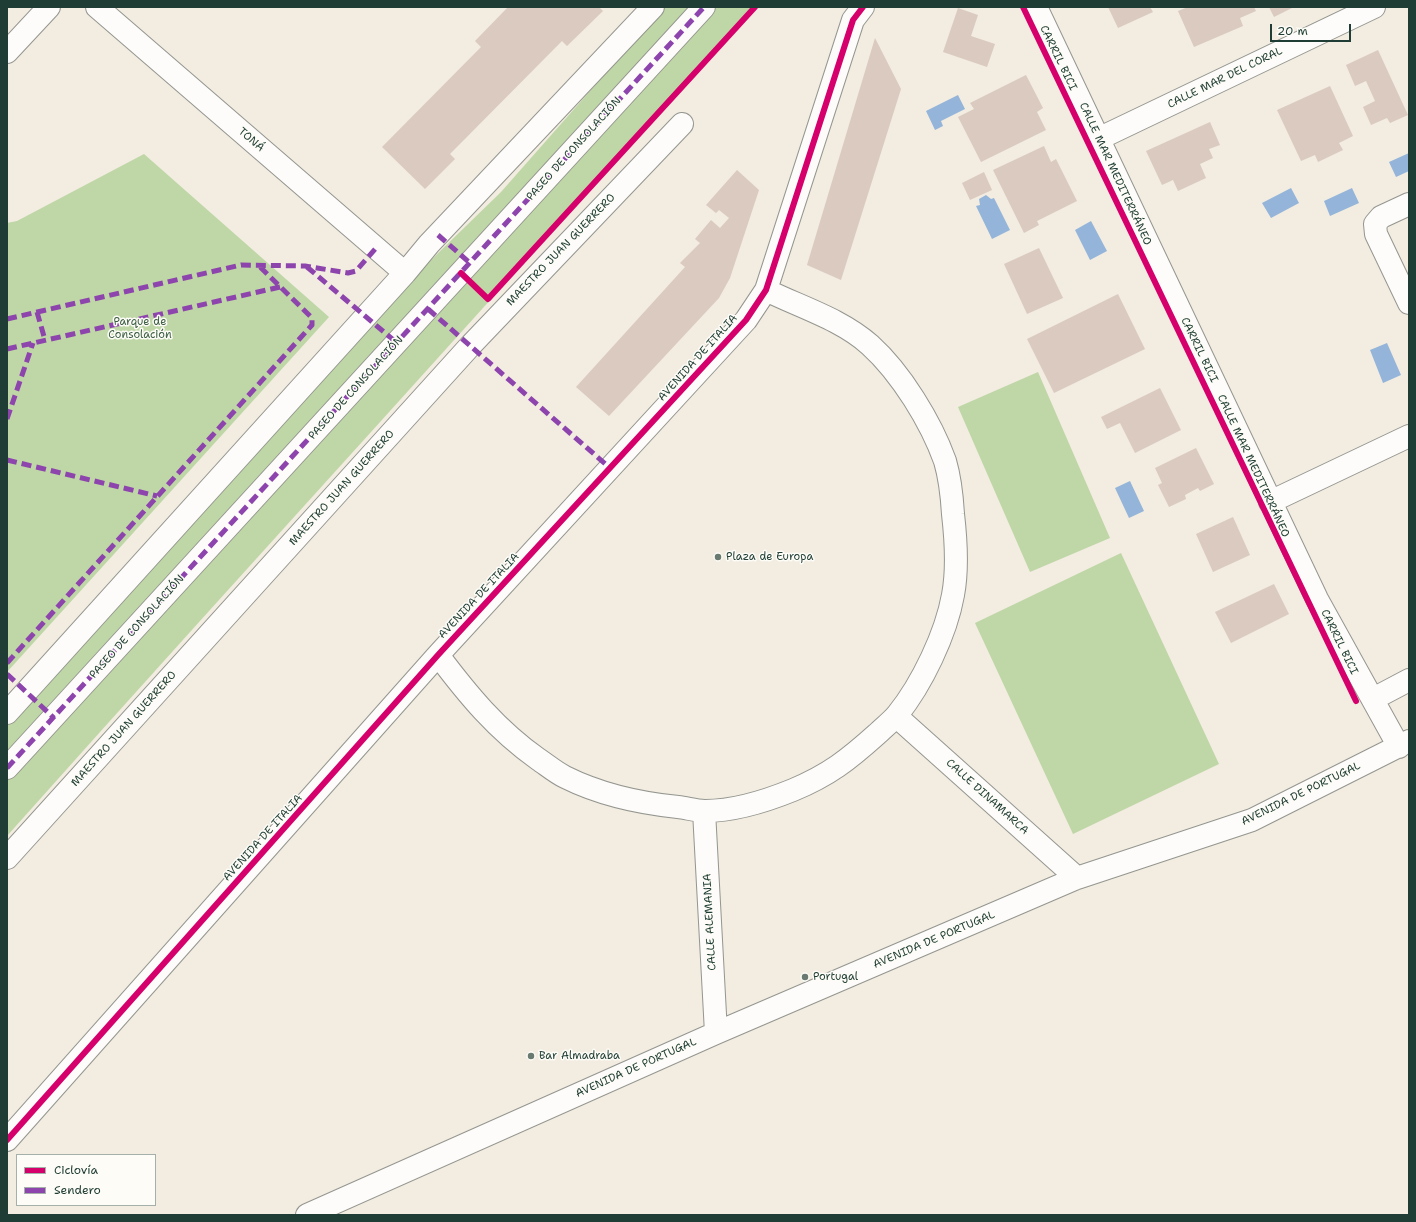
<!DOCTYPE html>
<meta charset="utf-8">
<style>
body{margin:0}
#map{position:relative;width:1416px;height:1222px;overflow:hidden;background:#f2ece1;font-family:"Shantell Sans",sans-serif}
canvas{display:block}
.frame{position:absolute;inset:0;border:8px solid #1f3d34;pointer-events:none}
.legend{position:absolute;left:16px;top:1154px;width:140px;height:52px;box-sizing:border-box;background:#fdfcf7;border:1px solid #a4b0a9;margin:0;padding:5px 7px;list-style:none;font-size:12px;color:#1f3d34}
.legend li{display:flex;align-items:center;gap:8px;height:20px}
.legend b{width:20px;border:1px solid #a4b0a9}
.scale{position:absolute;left:1270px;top:24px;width:81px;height:18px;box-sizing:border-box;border:2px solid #1f3d34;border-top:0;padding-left:5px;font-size:12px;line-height:14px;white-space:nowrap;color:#1f3d34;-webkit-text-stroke:3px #fdfcf7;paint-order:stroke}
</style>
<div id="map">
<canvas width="1416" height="1222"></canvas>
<div class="frame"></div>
<ul class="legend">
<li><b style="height:5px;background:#d6006c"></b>Ciclovía</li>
<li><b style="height:5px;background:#8e44ad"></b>Sendero</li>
</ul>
<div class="scale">20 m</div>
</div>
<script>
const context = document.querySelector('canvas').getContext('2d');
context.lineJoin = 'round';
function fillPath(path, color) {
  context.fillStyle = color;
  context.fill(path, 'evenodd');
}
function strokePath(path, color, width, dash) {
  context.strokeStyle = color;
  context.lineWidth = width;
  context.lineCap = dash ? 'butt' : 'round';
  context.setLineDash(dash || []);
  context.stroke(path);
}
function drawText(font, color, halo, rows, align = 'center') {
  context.font = font + ' "Shantell Sans",sans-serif';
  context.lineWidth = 3;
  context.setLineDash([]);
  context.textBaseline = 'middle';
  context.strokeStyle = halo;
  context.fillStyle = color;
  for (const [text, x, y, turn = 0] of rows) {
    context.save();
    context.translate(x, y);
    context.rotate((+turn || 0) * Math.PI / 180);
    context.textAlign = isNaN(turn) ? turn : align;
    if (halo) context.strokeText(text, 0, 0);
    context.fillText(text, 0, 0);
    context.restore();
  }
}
fillPath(new Path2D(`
 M 664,7 L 752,7 C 506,286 254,559 7,836 L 7,726 L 432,259 L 501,192 Z
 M 144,154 L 329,317 L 7,672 L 7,223 L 17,221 Z
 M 1038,372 L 1110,538 L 1030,572 L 958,407 Z
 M 1121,553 L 1219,764 L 1073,834 L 975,623 Z`), '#bfd7a6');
fillPath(new Path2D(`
 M 958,95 L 965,109 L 941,121 L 943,126 L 935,130 L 926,111 Z
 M 1409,153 L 1409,171 L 1396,177 L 1389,162 Z
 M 1291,188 L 1299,203 L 1271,218 L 1262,203 Z
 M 1352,188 L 1359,203 L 1330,216 L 1324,201 Z
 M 986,195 L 991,199 L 994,198 L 1010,230 L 992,239 L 976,206 L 980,205 L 979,199 Z
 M 1091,221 L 1107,251 L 1090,260 L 1075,230 Z
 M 1387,343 L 1401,375 L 1383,383 L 1370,350 Z
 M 1130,481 L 1144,511 L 1129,518 L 1115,488 Z`), '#94b5d9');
fillPath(new Path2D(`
 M 508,7 L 599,7 L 603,11 L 567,46 L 562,41 L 450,154 L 455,159 L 425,189 L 382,147 L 481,47 L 475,41 Z
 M 1108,7 L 1150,7 L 1153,12 L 1118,28 Z
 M 1188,7 L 1254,7 L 1256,11 L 1240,18 L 1243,26 L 1194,47 L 1178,11 Z
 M 1269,7 L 1294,7 L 1274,17 Z
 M 958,8 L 978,15 L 971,36 L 995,44 L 987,67 L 943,52 Z
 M 875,38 L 901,89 L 841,280 L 807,265 Z
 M 1378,50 L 1408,115 L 1390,123 L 1387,118 L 1371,125 L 1363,107 L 1375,101 L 1366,81 L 1355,86 L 1346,65 Z
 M 1026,75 L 1043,108 L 1037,112 L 1046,130 L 981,162 L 958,117 L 974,109 L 970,103 Z
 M 1330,86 L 1353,136 L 1339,143 L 1343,150 L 1318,162 L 1315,155 L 1301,161 L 1277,110 Z
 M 1210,122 L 1220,145 L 1209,149 L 1213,158 L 1200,164 L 1206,178 L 1178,191 L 1173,180 L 1162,185 L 1146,151 Z
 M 1044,146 L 1051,162 L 1056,159 L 1077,201 L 1037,221 L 1039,225 L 1024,233 L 993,170 Z
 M 737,170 L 759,190 L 730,278 L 719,298 L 609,416 L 576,387 L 685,267 L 680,263 L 700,243 L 695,239 L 711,220 L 720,228 L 729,218 L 719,210 L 716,213 L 706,205 Z
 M 984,172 L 992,190 L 970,200 L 962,183 Z
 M 1039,248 L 1063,298 L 1027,314 L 1004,264 Z
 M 1118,294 L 1145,349 L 1054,393 L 1027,339 Z
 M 1160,388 L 1181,430 L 1135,453 L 1120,423 L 1107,429 L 1101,417 Z
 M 1196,448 L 1214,484 L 1200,491 L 1198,488 L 1185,495 L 1186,499 L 1169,507 L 1158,485 L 1162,483 L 1155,468 Z
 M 1233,517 L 1250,555 L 1213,572 L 1196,534 Z
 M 1274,584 L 1289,614 L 1231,643 L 1215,612 Z`), '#dbcabf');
const minor = new Path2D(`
 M 97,7 L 405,273
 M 1036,7 L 1317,599 L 1399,747
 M 7,52 L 49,7
 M 1098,139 L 1374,7
 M 1409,204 L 1381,217 L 1375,224 L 1376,234 L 1409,303
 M 1270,502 L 1409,436
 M 438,655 C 468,695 497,730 538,759 C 547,765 555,772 565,777 C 601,795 638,803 678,807 C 687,808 696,811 705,811 C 734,811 766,801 793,790 C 829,775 848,760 877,734 C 883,728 891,722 897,715 C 922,684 946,634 953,595 C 958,569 956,540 953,514 C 952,497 950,478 945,461 C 931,422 901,373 870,345 C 841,319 800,307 766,290
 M 1373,699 L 1409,680
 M 7,713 L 405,273 L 429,244 L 653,7
 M 896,716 L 1077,878
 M 7,768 L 704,7
 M 704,811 L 716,1033
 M 7,858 L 470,346 L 682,124
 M 7,1140 L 438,655 L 746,320 L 766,290 L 853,20 L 863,7
 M 307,1215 L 716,1033 L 1077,878 L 1252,820 L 1409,741`);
strokePath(minor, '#94968f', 24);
strokePath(minor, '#fdfcfa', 22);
strokePath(new Path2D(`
 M 438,235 L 470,263
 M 307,267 L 397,343
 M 428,309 L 610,468
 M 37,312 L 45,340
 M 7,319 L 241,265 L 305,266 L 348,273 L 356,271 L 376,248
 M 7,349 L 280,287
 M 7,419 L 33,343
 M 7,460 L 157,496
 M 7,663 L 312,325 L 312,318 L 258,265
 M 7,674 L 54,718
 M 7,768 L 704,7`), '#8e44ad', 5, [10, 5]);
strokePath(new Path2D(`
 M 1023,7 L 1356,701
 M 461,273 L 488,299 L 755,7
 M 7,1140 L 438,655 L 746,320 L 766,290 L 853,20 L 863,7`), '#d6006c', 6);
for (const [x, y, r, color] of [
 [718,557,4,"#697a71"],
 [805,977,4,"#697a71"],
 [531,1056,4,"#697a71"]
]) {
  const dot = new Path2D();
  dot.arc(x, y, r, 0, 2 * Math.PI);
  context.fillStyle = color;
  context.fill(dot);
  strokePath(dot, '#fdfcf7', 1.5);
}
drawText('11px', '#1f3d34', '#fdfcf7', [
 ["CARRIL BICI",1058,58,64],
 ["CALLE MAR DEL CORAL",1225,78,-26],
 ["TONÁ",251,140,41],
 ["PASEO DE CONSOLACIÓN",574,149,-48],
 ["CALLE MAR MEDITERRÁNEO",1115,174,65],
 ["MAESTRO JUAN GUERRERO",561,250,-46],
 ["CARRIL BICI",1199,350,64],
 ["AVENIDA DE ITALIA",698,358,-48],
 ["PASEO DE CONSOLACIÓN",356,388,-48],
 ["CALLE MAR MEDITERRÁNEO",1253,466,65],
 ["MAESTRO JUAN GUERRERO",342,488,-48],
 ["AVENIDA DE ITALIA",479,596,-47],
 ["PASEO DE CONSOLACIÓN",137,627,-48],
 ["CARRIL BICI",1339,642,64],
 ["MAESTRO JUAN GUERRERO",124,729,-48],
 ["AVENIDA DE PORTUGAL",1301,794,-26],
 ["CALLE DINAMARCA",987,797,42],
 ["AVENIDA DE ITALIA",263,838,-48],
 ["CALLE ALEMANIA",710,922,-93],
 ["AVENIDA DE PORTUGAL",934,940,-23],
 ["AVENIDA DE PORTUGAL",636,1068,-24]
]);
drawText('11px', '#3c5f44', '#fdfcf7', [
 ["Parque de",140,322],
 ["Consolación",140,335]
]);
drawText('11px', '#1f3d34', '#fdfcf7', [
 ["Plaza de Europa",726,557],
 ["Portugal",813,977],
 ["Bar Almadraba",539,1056]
], 'left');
</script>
